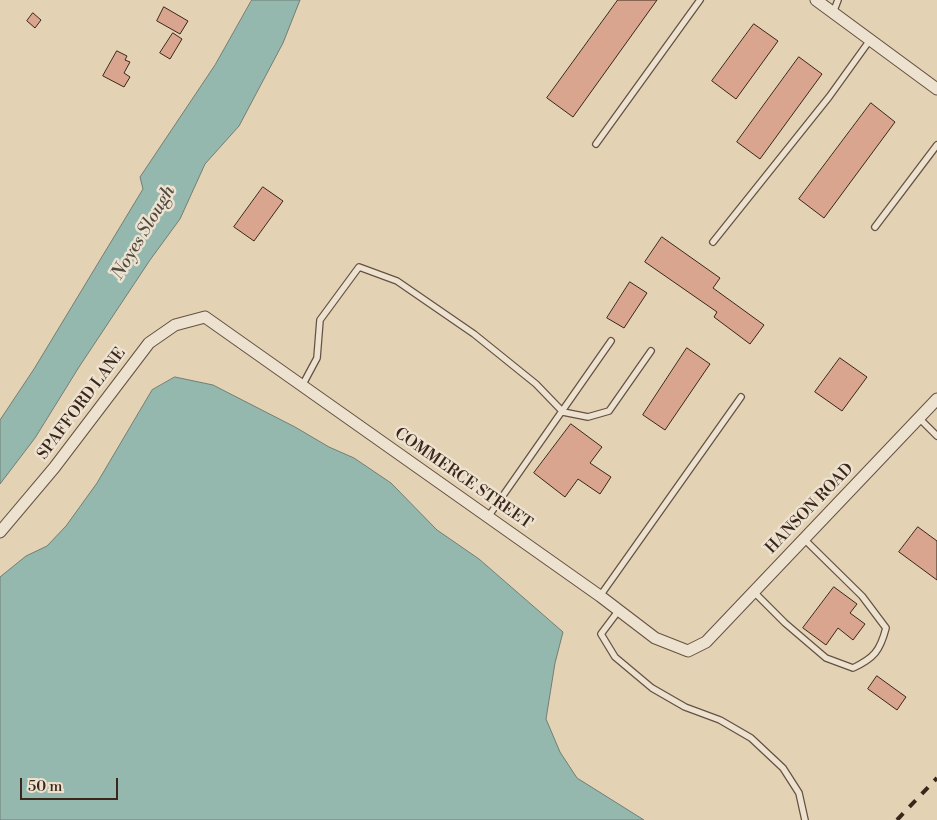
<!DOCTYPE html>
<style>
body{margin:0}
#map{position:relative;width:937px;height:820px;overflow:hidden;background:#e4d2b5;font-family:"Libre Bodoni",serif}
canvas{display:block}
.scale{position:absolute;left:20px;top:778px;width:98px;height:22px;box-sizing:border-box;border:2px solid #3a261b;border-top:0;padding-left:6px;font-size:15px;line-height:18px;white-space:nowrap;color:#3a261b;-webkit-text-stroke:4px #ede2cf;paint-order:stroke}
</style>
<div id="map">
<canvas width="937" height="820"></canvas>
<div class="scale">50 m</div>
</div>
<script>
const context = document.querySelector('canvas').getContext('2d');
context.lineJoin = 'round';
function fillPath(path, color) {
  context.fillStyle = color;
  context.fill(path, 'evenodd');
}
function strokePath(path, color, width, dash) {
  context.strokeStyle = color;
  context.lineWidth = width;
  context.lineCap = dash ? 'butt' : 'round';
  context.setLineDash(dash || []);
  context.stroke(path);
}
function drawText(font, color, halo, rows, align = 'center') {
  context.font = font + ' "Libre Bodoni",serif';
  context.lineWidth = 5;
  context.setLineDash([]);
  context.textBaseline = 'middle';
  context.strokeStyle = halo;
  context.fillStyle = color;
  for (const [text, x, y, turn = 0] of rows) {
    context.save();
    context.translate(x, y);
    context.rotate((+turn || 0) * Math.PI / 180);
    context.textAlign = isNaN(turn) ? turn : align;
    if (halo) context.strokeText(text, 0, 0);
    context.fillText(text, 0, 0);
    context.restore();
  }
}
const water = new Path2D(`
 M 252,0 L 300,0 L 283,43 L 239,126 L 205,164 L 180,219 L 150,260 L 79,367 L 35,438 L 0,484 L 0,420 L 34,369 L 143,189 L 140,177 L 215,65 Z
 M 175,377 L 213,385 L 295,427 L 329,447 L 354,458 L 391,483 L 437,530 L 479,559 L 563,632 L 555,663 L 546,719 L 560,752 L 577,778 L 644,820 L 0,820 L 0,577 L 26,556 L 47,546 L 66,526 L 97,483 L 152,390 Z`);
fillPath(water, '#95b8ae');
strokePath(water, '#717e73', 1);
const building = new Path2D(`
 M 618,0 L 657,0 L 573,117 L 547,98 Z
 M 164,7 L 188,21 L 180,34 L 157,21 Z
 M 33,13 L 41,20 L 35,28 L 27,21 Z
 M 754,24 L 778,41 L 736,99 L 712,81 Z
 M 173,33 L 182,39 L 170,59 L 160,53 Z
 M 117,51 L 127,56 L 125,60 L 130,62 L 124,73 L 130,77 L 124,87 L 103,76 Z
 M 799,57 L 822,74 L 760,159 L 737,142 Z
 M 871,103 L 895,122 L 824,218 L 799,199 Z
 M 263,187 L 283,201 L 254,241 L 234,227 Z
 M 662,237 L 720,278 L 713,288 L 764,325 L 750,344 L 714,317 L 717,312 L 645,262 Z
 M 630,282 L 647,293 L 624,328 L 607,318 Z
 M 687,348 L 710,364 L 665,430 L 643,415 Z
 M 840,358 L 867,377 L 842,411 L 815,392 Z
 M 571,424 L 602,447 L 590,463 L 611,477 L 600,494 L 578,479 L 565,497 L 534,473 Z
 M 918,527 L 937,541 L 937,580 L 899,552 Z
 M 834,587 L 857,604 L 850,613 L 865,624 L 853,640 L 838,628 L 826,645 L 803,628 Z
 M 877,676 L 906,697 L 897,710 L 868,689 Z`);
fillPath(building, '#daa58e');
strokePath(building, '#3a261b', 1);
const service = new Path2D(`
 M 833,13 L 838,0
 M 596,144 L 700,0
 M 875,227 L 937,145
 M 713,242 L 829,97 L 870,40
 M 302,386 L 317,358 L 320,320 L 359,267 L 397,281 L 474,334 L 536,384 L 563,412 L 588,417 L 609,411 L 651,351
 M 919,418 L 937,436
 M 488,517 L 611,341
 M 754,592 L 785,623 L 826,658 L 853,668 C 874,658 880,651 886,628 L 862,596 L 804,539
 M 600,596 L 741,397
 M 619,610 L 601,634 L 615,657 L 652,688 L 685,707 L 720,720 L 751,738 L 783,768 L 799,793 L 805,820`);
const minor = new Path2D(`
 M 816,0 L 937,89
 M 0,532 L 54,468 L 149,343 L 175,325 L 205,317 L 600,596 L 655,638 L 688,651 L 706,642 L 937,399`);
strokePath(service, '#645142', 8);
strokePath(minor, '#645142', 13);
strokePath(service, '#ede2cf', 5.5);
strokePath(minor, '#ede2cf', 11);
strokePath(new Path2D(`
 M 897,820 L 937,778`), '#3a261b', 4, [9, 9]);
drawText('16px', '#3a261b', '#ede2cf', [
 ["SPAFFORD LANE",82,404,-53],
 ["COMMERCE STREET",463,479,35],
 ["HANSON ROAD",810,509,-46]
]);
drawText('italic 18px', '#514a40', '#ede2cf', [
 ["Noyes Slough",144,233,-59]
]);
</script>
